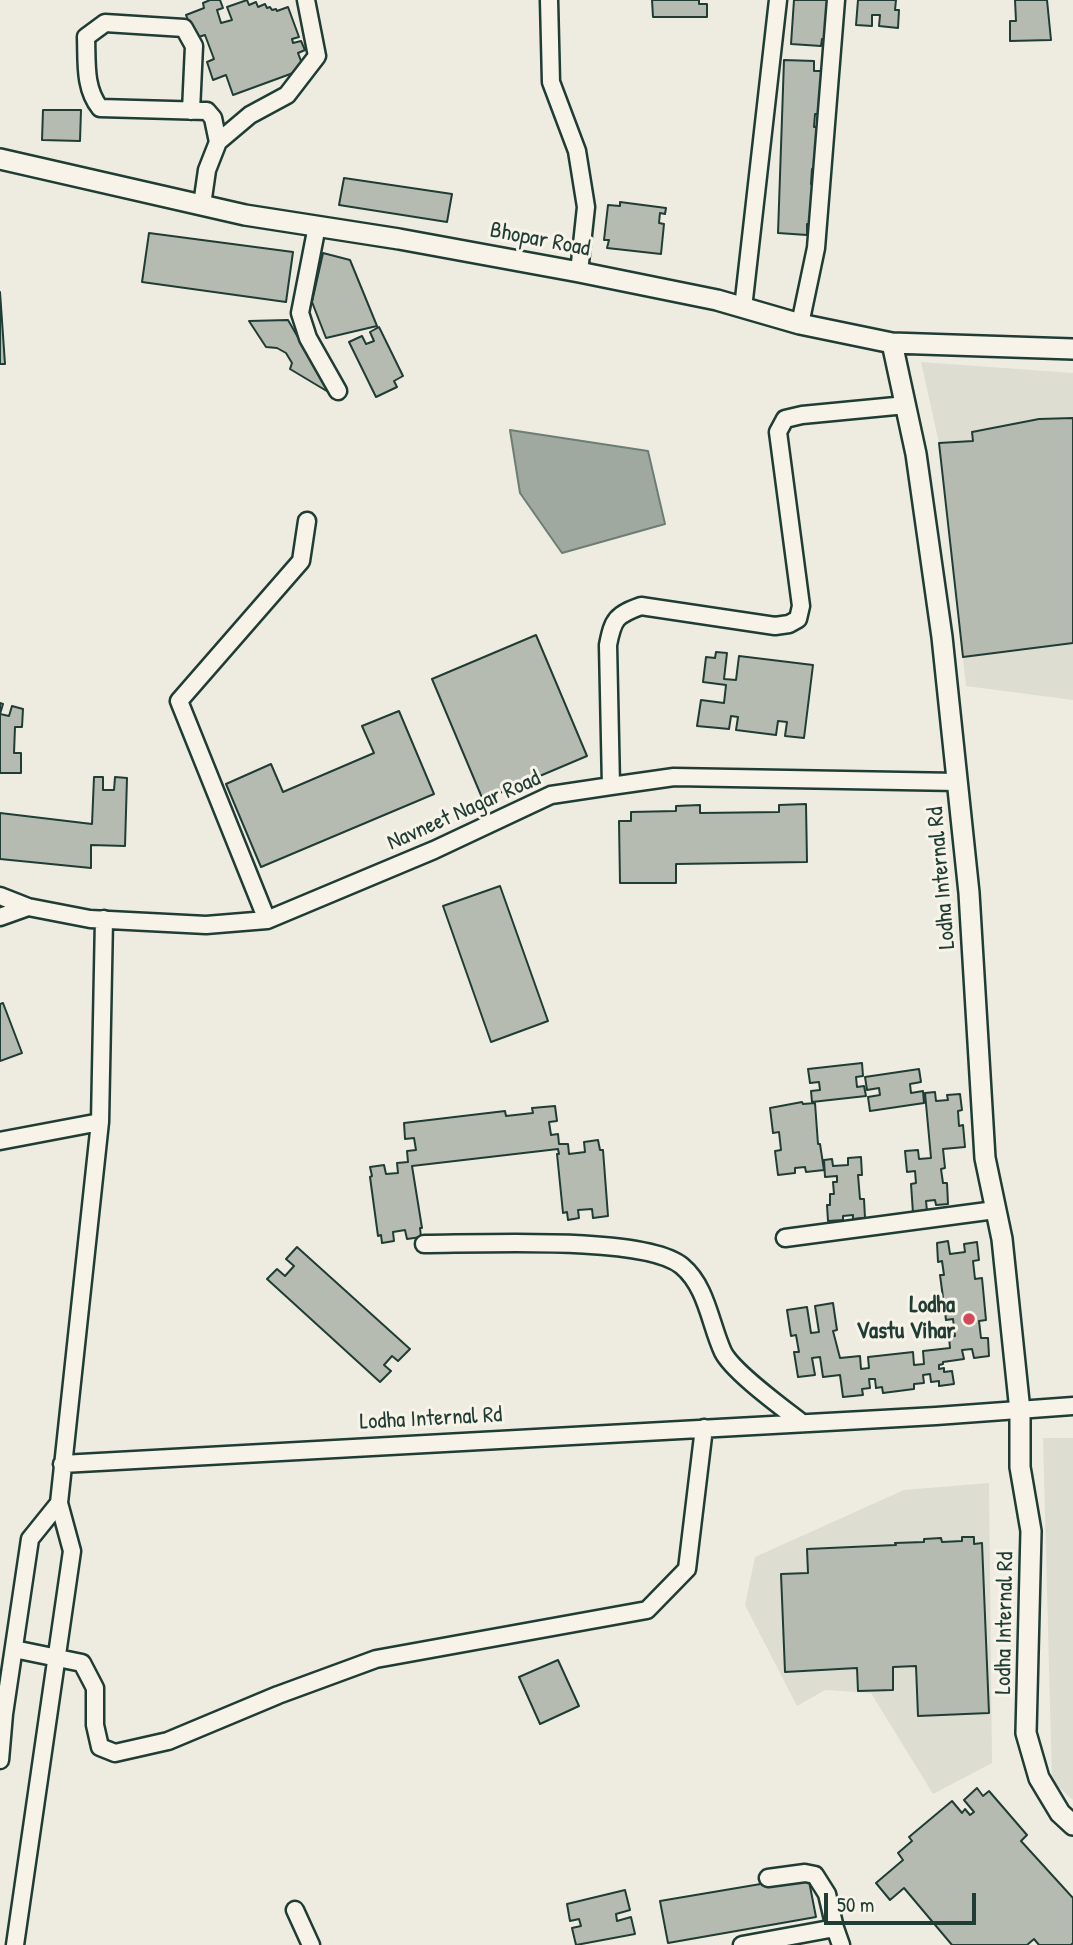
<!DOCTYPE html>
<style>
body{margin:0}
#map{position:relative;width:1073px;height:1945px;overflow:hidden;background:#eeece1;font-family:"Patrick Hand",sans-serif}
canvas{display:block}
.scale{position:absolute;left:824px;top:1893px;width:152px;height:32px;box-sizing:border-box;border:4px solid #1f3d34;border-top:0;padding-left:9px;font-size:21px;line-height:24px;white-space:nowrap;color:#1f3d34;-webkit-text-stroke:5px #f7f3e8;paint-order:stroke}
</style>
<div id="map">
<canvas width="1073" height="1945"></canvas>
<div class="scale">50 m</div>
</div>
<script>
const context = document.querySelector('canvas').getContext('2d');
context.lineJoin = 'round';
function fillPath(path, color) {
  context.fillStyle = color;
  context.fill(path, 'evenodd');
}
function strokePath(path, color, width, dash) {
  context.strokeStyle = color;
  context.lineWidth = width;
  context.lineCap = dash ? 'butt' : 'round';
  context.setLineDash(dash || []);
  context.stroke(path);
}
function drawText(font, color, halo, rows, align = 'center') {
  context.font = font + ' "Patrick Hand",sans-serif';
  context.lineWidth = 6;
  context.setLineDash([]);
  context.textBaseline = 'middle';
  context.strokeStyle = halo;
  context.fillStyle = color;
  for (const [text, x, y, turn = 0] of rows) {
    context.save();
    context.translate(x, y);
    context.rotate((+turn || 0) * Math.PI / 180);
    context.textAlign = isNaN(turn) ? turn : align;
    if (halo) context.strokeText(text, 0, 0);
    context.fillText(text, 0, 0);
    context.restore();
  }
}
fillPath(new Path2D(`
 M 921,362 L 1073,373 L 1073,700 L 966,686 L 939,443 Z
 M 1043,1438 L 1073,1438 L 1073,1800 L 1052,1781 Z
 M 989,1483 L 992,1763 L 933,1794 L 871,1693 L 825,1690 L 797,1706 L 745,1605 L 755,1557 L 904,1490 Z`), '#ddddd2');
const water = new Path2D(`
 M 510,430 L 648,451 L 665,524 L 562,553 L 520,493 Z`);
fillPath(water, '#9fa99f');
strokePath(water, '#6c7e74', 2);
const building = new Path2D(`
 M 210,0 L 220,0 L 223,8 L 217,10 L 221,23 L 232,20 L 227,7 L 247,0 L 249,5 L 256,2 L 258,7 L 265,4 L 267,8 L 270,7 L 272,10 L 276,9 L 277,11 L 288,7 L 299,37 L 292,39 L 293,43 L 301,41 L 305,50 L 298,53 L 304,69 L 233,95 L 226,75 L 213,80 L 207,62 L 214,59 L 205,35 L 195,38 L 186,15 L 204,8 L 203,3 Z
 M 652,0 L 699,0 L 699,4 L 707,4 L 707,17 L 653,17 Z
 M 794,0 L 829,0 L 826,39 L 822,39 L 821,46 L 791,44 Z
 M 858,0 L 896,0 L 895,10 L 899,10 L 898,28 L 879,26 L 880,15 L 872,15 L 872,26 L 856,25 Z
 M 1015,0 L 1047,0 L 1051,40 L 1010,41 L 1010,21 L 1016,21 Z
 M 784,60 L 814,61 L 814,71 L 822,71 L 820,114 L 815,114 L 814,127 L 818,127 L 816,169 L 812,169 L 811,184 L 816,184 L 813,225 L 807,224 L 807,235 L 778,233 Z
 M 43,110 L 81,110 L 80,141 L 42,140 Z
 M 344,178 L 452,194 L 447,222 L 339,205 Z
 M 620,202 L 666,208 L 665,214 L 660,213 L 659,223 L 664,224 L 661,254 L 607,248 L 609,240 L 604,240 L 608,205 L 620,206 Z
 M 149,233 L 293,252 L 286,302 L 142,282 Z
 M 323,253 L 350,260 L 377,326 L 326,338 L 312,302 Z
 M 0,292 L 5,364 L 0,364 Z
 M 288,320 L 330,393 L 290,369 L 292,363 L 286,353 L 277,348 L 266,347 L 249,321 Z
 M 379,327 L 403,376 L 394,381 L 397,387 L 376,397 L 349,342 L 362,336 L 366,344 L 374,341 L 370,332 Z
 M 1073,418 L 1073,643 L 963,657 L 939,443 L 973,441 L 972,432 L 1039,419 Z
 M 536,635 L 587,756 L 483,800 L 432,679 Z
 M 716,652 L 727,653 L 724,679 L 736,680 L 739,656 L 813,665 L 804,738 L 785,736 L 787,722 L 778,721 L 776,735 L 736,730 L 738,717 L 731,716 L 729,729 L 697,726 L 701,700 L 724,703 L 726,685 L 703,682 L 706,657 L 715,658 Z
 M 0,703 L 3,704 L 0,714 L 9,716 L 12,706 L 23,709 L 22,727 L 15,727 L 14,753 L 21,753 L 21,773 L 0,773 Z
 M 399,711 L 434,794 L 261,867 L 226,784 L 271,764 L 283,792 L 374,753 L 362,726 Z
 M 94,777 L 103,777 L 103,790 L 114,790 L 115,777 L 127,778 L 125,846 L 91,845 L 91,868 L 0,859 L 0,813 L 92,824 Z
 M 806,804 L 807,862 L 676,864 L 676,883 L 620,883 L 619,821 L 631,821 L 631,812 L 676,811 L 676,806 L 700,805 L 700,813 L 779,812 L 779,805 Z
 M 500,886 L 548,1021 L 491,1042 L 443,906 Z
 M 3,1003 L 22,1053 L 0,1061 L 0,1004 Z
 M 862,1063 L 863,1076 L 856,1077 L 857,1087 L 864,1086 L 866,1096 L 812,1102 L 811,1091 L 820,1090 L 819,1082 L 810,1083 L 808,1069 Z
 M 919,1069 L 921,1082 L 910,1084 L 911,1093 L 923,1091 L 924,1103 L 870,1111 L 868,1097 L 880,1095 L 879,1088 L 867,1090 L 865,1077 Z
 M 935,1092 L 936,1101 L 948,1100 L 947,1095 L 960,1094 L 962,1110 L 958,1111 L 959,1126 L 963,1125 L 965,1147 L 943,1149 L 945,1168 L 941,1169 L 943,1183 L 947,1183 L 948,1204 L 936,1205 L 935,1200 L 926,1201 L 927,1211 L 913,1213 L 911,1184 L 916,1183 L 915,1171 L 907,1172 L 905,1151 L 918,1150 L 919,1159 L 931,1158 L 925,1093 Z
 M 802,1102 L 803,1104 L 815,1103 L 818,1144 L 820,1144 L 824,1170 L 806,1172 L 805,1167 L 795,1168 L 795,1173 L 778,1175 L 775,1151 L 781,1150 L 779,1132 L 773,1133 L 770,1108 Z
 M 555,1106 L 557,1121 L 549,1122 L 551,1135 L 558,1134 L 559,1144 L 568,1144 L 569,1154 L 585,1152 L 584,1142 L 598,1140 L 600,1150 L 603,1150 L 608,1216 L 593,1218 L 592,1209 L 578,1210 L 579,1218 L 568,1220 L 567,1212 L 563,1213 L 557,1154 L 559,1154 L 558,1149 L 412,1166 L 422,1228 L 420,1228 L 421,1237 L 407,1239 L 405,1230 L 393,1232 L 394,1241 L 382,1243 L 381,1235 L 378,1236 L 370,1177 L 372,1176 L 370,1167 L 384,1165 L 386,1174 L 398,1173 L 397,1163 L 408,1162 L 407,1151 L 416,1150 L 414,1138 L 405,1139 L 404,1123 L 505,1111 L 506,1116 L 533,1113 L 532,1108 Z
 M 861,1157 L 862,1175 L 858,1175 L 860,1199 L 864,1199 L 865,1218 L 853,1219 L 853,1215 L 843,1216 L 843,1220 L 828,1221 L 827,1205 L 830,1205 L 830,1194 L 834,1194 L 833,1182 L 837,1182 L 837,1176 L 825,1177 L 824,1160 L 832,1159 L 833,1166 L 848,1165 L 848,1158 Z
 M 948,1241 L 950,1254 L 965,1252 L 964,1244 L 977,1242 L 979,1260 L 973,1261 L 975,1279 L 982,1278 L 986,1320 L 979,1321 L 981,1338 L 988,1338 L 989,1356 L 974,1358 L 972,1349 L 962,1350 L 964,1359 L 943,1362 L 943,1364 L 939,1365 L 939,1369 L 944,1368 L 944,1372 L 952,1371 L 954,1384 L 939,1386 L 939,1381 L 931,1382 L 930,1374 L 923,1375 L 924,1383 L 914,1384 L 914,1389 L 883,1393 L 882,1387 L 876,1388 L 875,1379 L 869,1379 L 870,1388 L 862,1389 L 863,1395 L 843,1397 L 840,1375 L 823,1377 L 820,1357 L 812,1358 L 815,1375 L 798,1377 L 794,1352 L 799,1352 L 796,1335 L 791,1336 L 787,1310 L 807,1307 L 811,1333 L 819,1332 L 815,1306 L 833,1303 L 837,1330 L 833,1331 L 840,1358 L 860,1356 L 861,1369 L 869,1368 L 868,1357 L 913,1352 L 914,1365 L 924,1364 L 923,1351 L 950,1348 L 949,1337 L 955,1336 L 953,1319 L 946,1320 L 940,1275 L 944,1275 L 942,1261 L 938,1262 L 937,1243 Z
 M 297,1247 L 410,1349 L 398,1361 L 392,1356 L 384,1365 L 391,1371 L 380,1382 L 267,1279 L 277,1269 L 285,1276 L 294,1266 L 286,1259 Z
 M 962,1537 L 974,1537 L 974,1544 L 982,1543 L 989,1713 L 918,1716 L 916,1666 L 893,1667 L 893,1690 L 858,1691 L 857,1668 L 785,1672 L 781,1574 L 808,1573 L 807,1549 L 896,1545 L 895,1543 L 924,1542 L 924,1539 L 941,1538 L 942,1542 L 962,1541 Z
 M 558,1660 L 579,1706 L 540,1724 L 519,1677 Z
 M 977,1788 L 983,1796 L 989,1791 L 1027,1835 L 1021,1841 L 1073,1898 L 1073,1943 L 1071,1945 L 1039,1945 L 1034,1939 L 1027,1945 L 952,1945 L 904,1888 L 890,1900 L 876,1883 L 903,1860 L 898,1853 L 912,1841 L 909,1837 L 952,1801 L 962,1813 L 965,1809 L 970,1815 L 974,1812 L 964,1800 Z
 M 808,1876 L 816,1917 L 668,1943 L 660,1901 Z
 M 625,1890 L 630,1910 L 616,1914 L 617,1921 L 631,1917 L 635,1934 L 576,1945 L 572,1928 L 581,1926 L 579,1919 L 570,1921 L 567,1904 Z`);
fillPath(building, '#b5bbb0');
strokePath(building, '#1f3d34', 2);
const minor = new Path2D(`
 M 549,0 L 551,82 L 577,151 L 586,207 L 579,272
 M 191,111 L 194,46 L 184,28 L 105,23 L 86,37 C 87,62 84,88 100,108 L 207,111 L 213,118 L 218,142
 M 202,205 L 207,170 L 218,142 L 250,115 L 287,95 L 317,56 L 306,0
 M 317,226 L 300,313 L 308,338 L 338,391
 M 743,308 L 778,0
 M 800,324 L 816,248 L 836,0
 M 611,786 L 608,645 C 613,619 616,615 641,606 L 775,626 L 789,624 L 798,619 L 801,606 L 778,432 L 785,419 L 802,415 L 906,405
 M 0,896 L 28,907
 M 0,917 L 28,907 L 90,919 L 206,925 L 267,920 L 434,850 L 551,795 L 611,786 L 674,777 L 958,782
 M 267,920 L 179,701 L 301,561 L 307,521
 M 0,1141 L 100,1122
 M 785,1238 L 995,1210
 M 424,1244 C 477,1244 646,1235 682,1266 C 707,1287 710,1324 723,1352 C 733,1372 783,1408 802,1423
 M 62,1464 L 936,1416 L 1073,1406
 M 14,1649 L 82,1663 L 95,1688 L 95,1725 L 100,1747 L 115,1753 L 168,1741 L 278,1695 L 376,1659 L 647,1610 L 687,1569 L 704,1428
 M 0,1760 L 4,1714 L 30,1539 L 59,1503
 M 768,1878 L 805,1873 L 815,1875 L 827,1894 L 835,1928
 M 295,1910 L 311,1945
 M 15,1945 L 72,1551 L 59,1503 L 100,1122 L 104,919
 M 742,1945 L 835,1928 L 841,1945`);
const tertiary = new Path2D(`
 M 0,159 L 245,215 L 399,239 L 579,272 L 717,300 L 800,324 L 892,343 L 1073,349
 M 892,343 L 916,454 L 942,637 L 969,893 L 985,1158 L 1002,1239 L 1020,1411 L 1020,1467 L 1031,1531 L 1026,1733 L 1039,1778 L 1060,1813 L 1073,1825`);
strokePath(minor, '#1f3d34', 21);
strokePath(tertiary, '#1f3d34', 24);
strokePath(minor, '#f7f3e8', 16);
strokePath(tertiary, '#f7f3e8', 19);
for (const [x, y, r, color] of [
 [969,1319,7,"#d1495b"]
]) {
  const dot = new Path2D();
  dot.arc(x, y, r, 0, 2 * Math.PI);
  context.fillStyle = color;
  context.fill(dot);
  strokePath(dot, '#f7f3e8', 2.5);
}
drawText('23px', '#1f3d34', '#f7f3e8', [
 ["Bhopar Road",540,240,11],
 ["Navneet Nagar Road",464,811,-24],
 ["Lodha Internal Rd",942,878,-95],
 ["Lodha Internal Rd",431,1419,-3],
 ["Lodha Internal Rd",1005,1623,-89]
]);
drawText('bold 23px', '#1f3d34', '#f7f3e8', [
 ["Lodha",955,1306],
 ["Vastu Vihar",955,1332]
], 'right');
</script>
